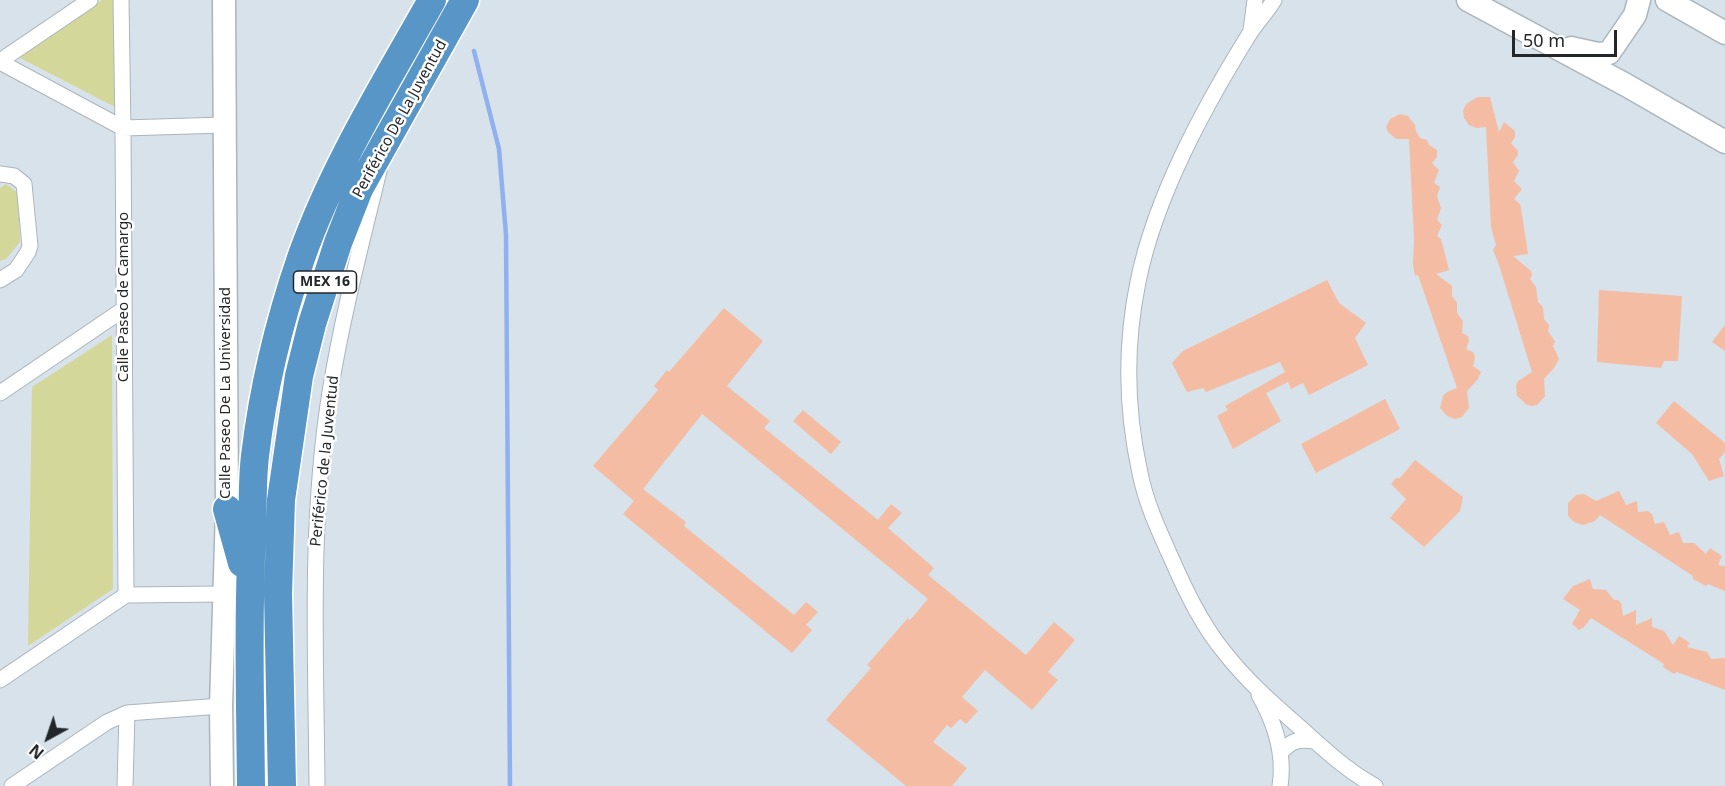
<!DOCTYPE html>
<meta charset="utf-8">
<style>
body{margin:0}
#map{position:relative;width:1725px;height:786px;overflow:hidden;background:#d7e2ea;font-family:"Noto Sans",sans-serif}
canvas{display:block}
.north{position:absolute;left:18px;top:708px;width:60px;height:60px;-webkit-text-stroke:4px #fff;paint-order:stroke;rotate:220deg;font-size:16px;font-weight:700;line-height:24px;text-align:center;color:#23272a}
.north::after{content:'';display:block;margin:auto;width:21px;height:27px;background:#23272a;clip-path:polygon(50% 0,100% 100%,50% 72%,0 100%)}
.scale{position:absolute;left:1512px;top:30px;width:105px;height:27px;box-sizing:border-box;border:3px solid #23272a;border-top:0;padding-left:8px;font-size:18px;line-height:21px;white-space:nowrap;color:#23272a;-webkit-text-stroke:4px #fff;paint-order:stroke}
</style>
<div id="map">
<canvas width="1725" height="786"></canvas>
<div class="north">N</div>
<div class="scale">50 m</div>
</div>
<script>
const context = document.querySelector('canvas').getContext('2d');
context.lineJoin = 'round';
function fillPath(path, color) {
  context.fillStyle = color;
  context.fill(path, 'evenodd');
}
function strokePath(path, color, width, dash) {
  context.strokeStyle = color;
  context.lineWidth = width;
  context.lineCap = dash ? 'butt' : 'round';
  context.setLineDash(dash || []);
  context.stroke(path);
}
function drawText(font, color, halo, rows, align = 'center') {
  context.font = font + ' "Noto Sans",sans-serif';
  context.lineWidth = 5;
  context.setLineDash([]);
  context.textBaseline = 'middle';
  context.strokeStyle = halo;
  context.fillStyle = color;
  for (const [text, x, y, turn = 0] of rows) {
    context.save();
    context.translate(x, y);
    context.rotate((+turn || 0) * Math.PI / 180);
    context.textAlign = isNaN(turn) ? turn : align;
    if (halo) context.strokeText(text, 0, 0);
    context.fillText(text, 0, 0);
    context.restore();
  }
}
fillPath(new Path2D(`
 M 102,0 L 117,0 L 117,108 L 20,58 L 21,52 Z
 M 6,184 L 18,193 L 20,242 L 6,259 L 0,261 L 0,188 Z
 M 112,335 L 113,589 L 28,646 L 32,387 Z`), '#d3d89a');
strokePath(new Path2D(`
 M 474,51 L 499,149 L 506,235 L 510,786`), '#90b1f0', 4.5);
fillPath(new Path2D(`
 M 1478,97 L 1490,97 L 1499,132 L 1504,122 L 1515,131 L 1515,137 L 1511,143 L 1518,151 L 1518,155 L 1513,162 L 1519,171 L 1514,181 L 1522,189 L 1514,199 L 1520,204 L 1521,208 L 1528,254 L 1513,256 L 1531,271 L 1532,275 L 1530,279 L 1536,287 L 1538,302 L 1543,307 L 1544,319 L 1549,325 L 1548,331 L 1555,342 L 1553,346 L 1559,359 L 1554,368 L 1544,379 L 1545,396 L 1537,405 L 1532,406 L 1527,405 L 1517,396 L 1516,386 L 1518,381 L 1532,372 L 1499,265 L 1493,250 L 1496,245 L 1491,227 L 1486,127 L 1477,128 L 1469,125 L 1464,118 L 1463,111 L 1466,104 Z
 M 1400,114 L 1408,116 L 1415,125 L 1416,131 L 1420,138 L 1427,140 L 1429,145 L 1437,150 L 1437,157 L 1432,163 L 1439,170 L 1434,183 L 1440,187 L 1437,196 L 1441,208 L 1437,220 L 1442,225 L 1437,236 L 1441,239 L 1449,270 L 1436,274 L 1452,286 L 1452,296 L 1457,303 L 1457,313 L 1463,321 L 1462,333 L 1468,336 L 1469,341 L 1466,349 L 1473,352 L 1475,357 L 1473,366 L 1481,372 L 1478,379 L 1467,391 L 1469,408 L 1462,417 L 1455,419 L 1447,416 L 1440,408 L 1443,396 L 1447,392 L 1457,388 L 1418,275 L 1415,276 L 1413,264 L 1414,239 L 1409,139 L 1396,139 L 1388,132 L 1386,127 L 1390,119 Z
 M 1327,280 L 1339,303 L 1366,323 L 1355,338 L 1368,365 L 1309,395 L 1303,383 L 1291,389 L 1288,382 L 1266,393 L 1281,421 L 1233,449 L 1217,416 L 1228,410 L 1225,406 L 1285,372 L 1280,362 L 1206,392 L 1203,388 L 1187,392 L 1172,363 L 1183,351 Z
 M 1599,290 L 1682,296 L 1678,361 L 1664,361 L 1661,368 L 1597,362 Z
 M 724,308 L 763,341 L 727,386 L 770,421 L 764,428 L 878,520 L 891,504 L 902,513 L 888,528 L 934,568 L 928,575 L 1026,655 L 1054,622 L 1075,640 L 1048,672 L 1058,680 L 1032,710 L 985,670 L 962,697 L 978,711 L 966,724 L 960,719 L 951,728 L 947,725 L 933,742 L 967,768 L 952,786 L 906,786 L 826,720 L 871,668 L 867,665 L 908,618 L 910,620 L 928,599 L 702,414 L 643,489 L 686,522 L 684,526 L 794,615 L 806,602 L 818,612 L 806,625 L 812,630 L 792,653 L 623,514 L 634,501 L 593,466 L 658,390 L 654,386 L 667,370 L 669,372 Z
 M 1725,325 L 1725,351 L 1712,342 Z
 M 1385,399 L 1400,429 L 1316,473 L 1301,444 Z
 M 1674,401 L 1725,443 L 1725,452 L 1719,459 L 1724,476 L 1709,481 L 1692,454 L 1656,423 Z
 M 803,410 L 841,442 L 831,454 L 793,421 Z
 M 1415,460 L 1463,497 L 1460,511 L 1424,547 L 1390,518 L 1406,499 L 1391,484 L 1396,478 L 1400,478 Z
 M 1619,491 L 1626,505 L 1637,501 L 1638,512 L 1648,511 L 1652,514 L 1655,524 L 1664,522 L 1670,535 L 1679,532 L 1683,543 L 1694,543 L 1706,554 L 1710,548 L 1722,556 L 1718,565 L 1725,566 L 1725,591 L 1708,584 L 1706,586 L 1693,579 L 1693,576 L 1600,515 L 1595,521 L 1583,525 L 1574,522 L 1568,516 L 1568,503 L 1576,495 L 1584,494 L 1596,501 Z
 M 1590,579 L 1593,589 L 1606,590 L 1614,600 L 1618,600 L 1621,603 L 1623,616 L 1636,610 L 1636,625 L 1652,618 L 1652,627 L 1664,631 L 1673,645 L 1679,636 L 1690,643 L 1687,647 L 1707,652 L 1711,659 L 1725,658 L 1725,690 L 1677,672 L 1674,674 L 1663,667 L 1664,664 L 1591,618 L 1584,627 L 1579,630 L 1572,624 L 1580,610 L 1563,599 L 1573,586 Z`), '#f4bca3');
const street = new Path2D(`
 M 121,0 L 123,128 L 126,595
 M 1274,0 C 1267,12 1257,22 1250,33 C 1204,107 1155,197 1138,282 C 1125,345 1126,410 1140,473 C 1146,504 1160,533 1173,562 C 1187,594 1203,627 1225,653 C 1246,680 1271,702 1296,724 C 1321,746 1345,770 1375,786
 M 1251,30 L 1255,0
 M 0,61 L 90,0
 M 0,62 L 123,128 L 224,125
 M 0,174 L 14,176 L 24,184 L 30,246 L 28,252 L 16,270 L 0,280
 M 0,393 L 124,309
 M 0,680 L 126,595 L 223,594
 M 1259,695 C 1275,723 1285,754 1280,786
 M 1281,752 C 1292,740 1299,739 1314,741
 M 12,786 L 107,722 L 127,713 L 221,706
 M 125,786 L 127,713
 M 317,786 C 316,654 309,523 330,392 C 342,318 361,245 379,171`);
const secondary = new Path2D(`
 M 1468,0 L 1626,85 L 1725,142
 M 1667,0 L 1725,33
 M 1571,48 L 1598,54 L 1609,53 L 1635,15 L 1639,0
 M 222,786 L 221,706 L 227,509 L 224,0`);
const highway = new Path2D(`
 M 227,509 L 242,563
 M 251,786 C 250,702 248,617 252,533 C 253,507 252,481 255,456 C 263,389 279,322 301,258 C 333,167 385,84 432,0
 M 282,786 L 278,593 L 281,500 L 299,376 L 312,324 L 338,243 L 359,189 L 465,0`);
strokePath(street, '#abb5bd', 17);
strokePath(secondary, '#abb5bd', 25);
strokePath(highway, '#fff', 31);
strokePath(street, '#fff', 15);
strokePath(secondary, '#fff', 22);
strokePath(highway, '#5896c8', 28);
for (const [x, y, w] of [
 [325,282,63]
]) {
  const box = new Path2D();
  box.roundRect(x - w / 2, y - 11, w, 22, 4.5);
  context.fillStyle = '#fff';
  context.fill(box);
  strokePath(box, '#23272a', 1.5);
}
drawText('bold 14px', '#23272a', null, [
 ["MEX 16",325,282]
]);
drawText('15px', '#23272a', '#fff', [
 ["Periférico De La Juventud",400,119,-61],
 ["Calle Paseo de Camargo",124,297,-90],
 ["Calle Paseo De La Universidad",226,393,-90],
 ["Periférico de la Juventud",325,461,-84]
]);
</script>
